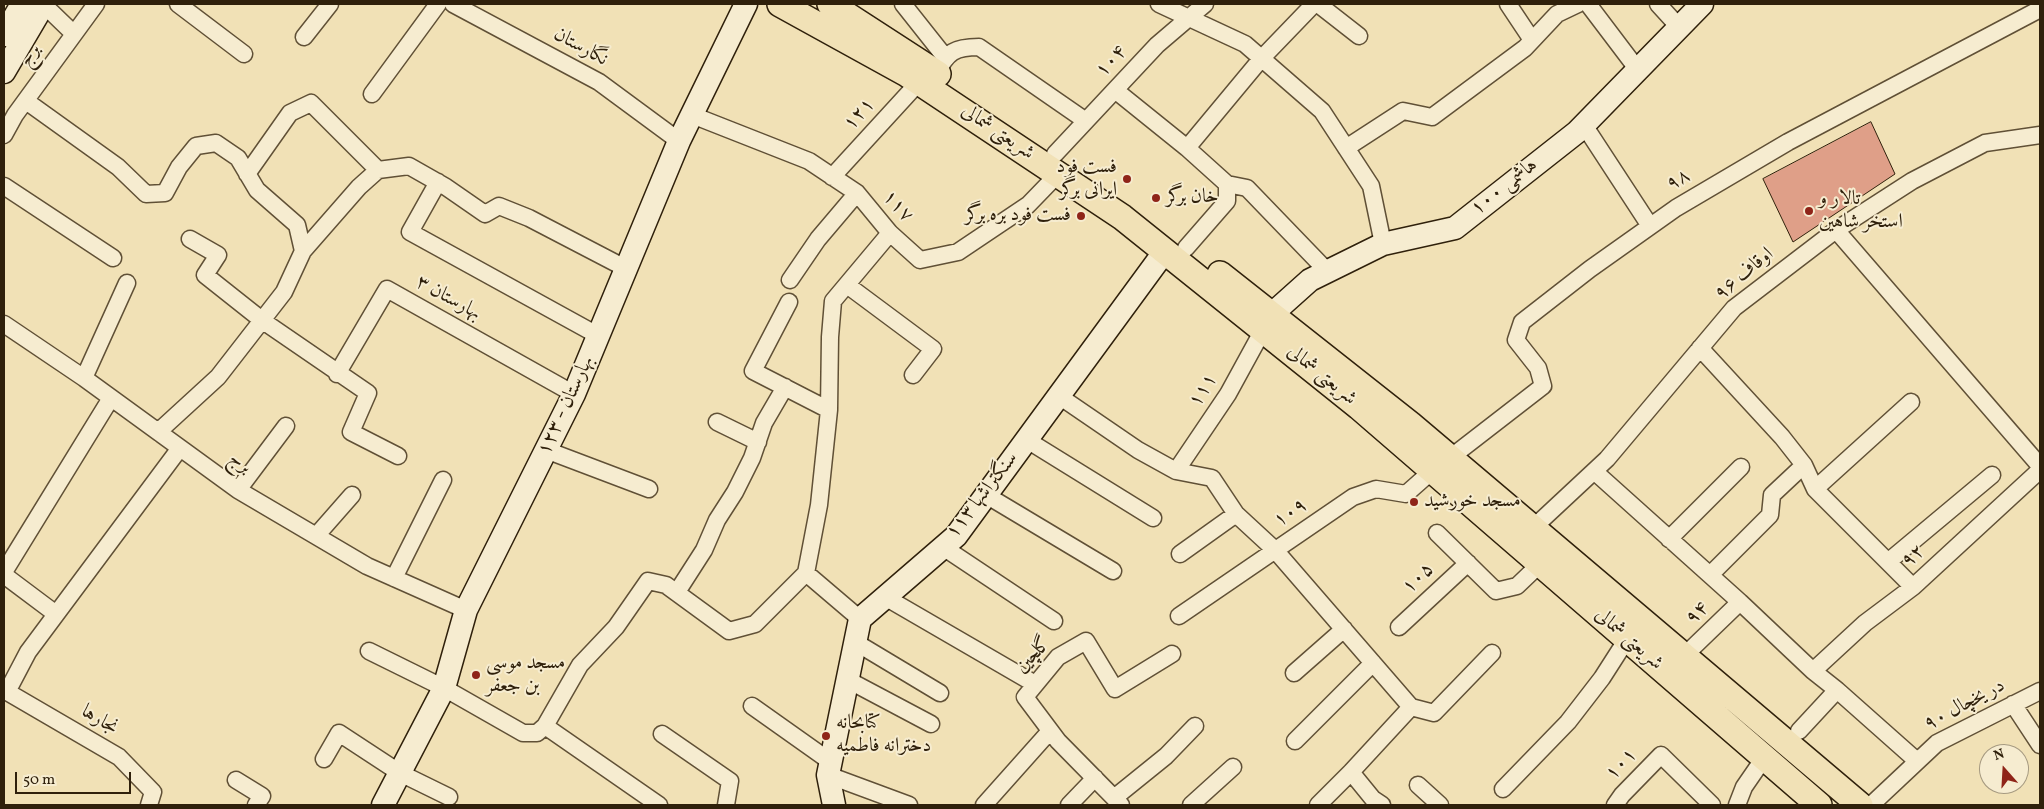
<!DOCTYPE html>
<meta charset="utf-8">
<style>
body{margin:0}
#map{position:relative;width:2044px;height:809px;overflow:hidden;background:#f1e1b6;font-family:Vollkorn,serif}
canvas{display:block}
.frame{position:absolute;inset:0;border:5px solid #2f200b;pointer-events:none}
.north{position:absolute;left:1979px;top:744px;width:50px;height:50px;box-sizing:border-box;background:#f6ecd0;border:1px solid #a69a81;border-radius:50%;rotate:341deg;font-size:14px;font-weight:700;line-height:20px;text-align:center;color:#2f200b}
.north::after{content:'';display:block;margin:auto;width:18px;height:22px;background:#8f2418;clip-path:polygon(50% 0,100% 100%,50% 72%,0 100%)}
.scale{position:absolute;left:15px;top:772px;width:116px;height:22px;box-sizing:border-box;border:2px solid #2f200b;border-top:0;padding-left:6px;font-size:15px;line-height:18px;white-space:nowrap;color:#2f200b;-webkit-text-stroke:4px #f6ecd0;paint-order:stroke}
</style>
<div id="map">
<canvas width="2044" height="809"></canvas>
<div class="frame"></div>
<div class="north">N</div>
<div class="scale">50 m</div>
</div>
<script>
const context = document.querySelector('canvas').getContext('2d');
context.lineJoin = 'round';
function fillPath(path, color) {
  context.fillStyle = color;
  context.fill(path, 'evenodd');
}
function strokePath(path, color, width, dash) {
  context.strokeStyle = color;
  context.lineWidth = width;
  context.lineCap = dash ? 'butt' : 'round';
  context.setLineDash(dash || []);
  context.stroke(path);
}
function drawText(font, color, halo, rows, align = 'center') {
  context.font = font + ' Vollkorn,Amiri,serif';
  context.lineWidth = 4;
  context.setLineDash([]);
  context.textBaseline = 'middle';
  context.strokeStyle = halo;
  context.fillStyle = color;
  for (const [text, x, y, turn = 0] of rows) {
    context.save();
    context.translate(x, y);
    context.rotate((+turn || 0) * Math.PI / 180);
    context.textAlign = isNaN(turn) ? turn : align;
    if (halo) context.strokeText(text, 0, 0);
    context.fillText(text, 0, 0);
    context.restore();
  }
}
const building = new Path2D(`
 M 1871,122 L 1895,174 L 1793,242 L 1763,179 Z`);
fillPath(building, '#df9f88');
strokePath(building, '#2f200b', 1);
const street = new Path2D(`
 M 178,4 L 244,54
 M 453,4 L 599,82 L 679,141
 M 903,4 L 945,57
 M 1159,4 L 1245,44 L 1322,111 L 1371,186 L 1383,244
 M 1318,4 L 1359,36
 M 1508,4 L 1532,40
 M 1588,4 L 1638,70
 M 1658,4 L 1679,27
 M 44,5 L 73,33
 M 304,37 L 330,4
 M 936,73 C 948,52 954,47 979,47 L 1086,121
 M 1115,90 L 1187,148 L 1227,184 L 1247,188 L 1328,272
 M 372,94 L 438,4
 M 26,101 L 118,167 L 146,194 L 165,193 L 179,167 L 196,146 L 216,143 L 238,158 L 257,190 L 297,225 L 303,251 L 284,292 L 218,377 L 158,432
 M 692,115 L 809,161 L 857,193 L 890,233 L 920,260 L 958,252 L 1028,205 L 1058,174
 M 1584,125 L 1650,226
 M 4,135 L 15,115 L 96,4
 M 1187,148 L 1261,59 L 1314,4
 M 1346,148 L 1403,111 L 1432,117 L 1525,48 L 1557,14 L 1578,4
 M 1055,154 L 1157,45 L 1205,4
 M 247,174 L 290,113 L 311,103 L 378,170
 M 832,177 L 919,82
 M 438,182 L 410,232 L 599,336
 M 4,186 L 113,258
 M 1836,230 L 2040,466
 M 190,239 L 218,255 L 205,275 L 263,321 L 368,393 L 351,432 L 398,456
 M 1186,248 L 1227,201 L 1227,184
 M 303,251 L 359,187 L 378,170 L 409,166 L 446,187 L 485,214 L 499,206 L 529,218 L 627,269
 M 790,280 L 818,239 L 857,193
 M 847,285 L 933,349 L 913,375
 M 789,302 L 753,371 L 829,410
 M 4,324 L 84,378 L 238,490 L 367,566 L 466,610
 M 1700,348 L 1782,437 L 1804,465 L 1815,489 L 1913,587
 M 337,374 L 387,289 L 574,394
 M 84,378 L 127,283
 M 1059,396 L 1138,450 L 1176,471 L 1212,478 L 1236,514 L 1275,550 L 1411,707 L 1434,713 L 1492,653
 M 717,422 L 758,442
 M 1027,440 L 1153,518
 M 546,450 L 649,489
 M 1450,458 L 1543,386 L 1538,368 L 1516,340 L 1522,322 L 1590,269 L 1676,208 L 1788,142 L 2040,9
 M 1176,471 L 1228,394 L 1263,330
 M 1594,471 L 1740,602 L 1813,671 L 1837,690 L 1917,761
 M 1815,489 L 1911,402
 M 238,490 L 286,426
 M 986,495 L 1113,571
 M 1533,528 L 1607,459 L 1734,308 L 1836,230 L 1912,181 L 1985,143 L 2040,135
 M 1437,533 L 1496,591 L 1517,586 L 1540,564
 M 316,536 L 352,495
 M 1669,539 L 1741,467
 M 943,547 L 1054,621
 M 1180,554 L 1236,514
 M 1889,561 L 1992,475
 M 4,572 L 111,398
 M 806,573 L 860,619
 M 4,575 L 56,614
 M 1710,575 L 1770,515 L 1772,495 L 1804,465
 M 394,578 L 443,480
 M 677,592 L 704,550 L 717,520 L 735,492 L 752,458 L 764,423 L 785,387
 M 885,597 L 1035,684
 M 1179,616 L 1353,497 L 1376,489 L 1406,494 L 1432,471
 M 1399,627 L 1468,563
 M 855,642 L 940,693
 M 369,651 L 444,688 L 523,733 L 537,733 L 545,726 L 580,665 L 616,627 L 648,581 L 666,585 L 729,631 L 755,624 L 806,573 L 819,505 L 829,410 L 830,337 L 833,301 L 890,233
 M 1684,656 L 1740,602
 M 1813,671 L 1865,623 L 1913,587 L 2040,470
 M 1294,673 L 1344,629
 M 848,680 L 931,724
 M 4,690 L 119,757 L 153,792 L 149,805
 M 7,692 L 28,652 L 180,448
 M 2013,704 L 2040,745
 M 752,706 L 831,762
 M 545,726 L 659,805
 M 1799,731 L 1837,690
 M 662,734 L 730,781 L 726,805
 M 1295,741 L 1373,663
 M 324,759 L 339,733 L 400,773 L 449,797
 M 1351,772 L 1373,799 L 1382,805
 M 828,775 L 909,805
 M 236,780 L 262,796 L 256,805
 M 1418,785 L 1440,805
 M 1503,789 L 1568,722 L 1602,678 L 1627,639
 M 1114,798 L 1166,756 L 1195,726
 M 984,805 L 1050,731
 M 1069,805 L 1095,778
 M 1121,805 L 1058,741 L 1025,697 L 1058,657 L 1086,641 L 1115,689 L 1172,654
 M 1191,805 L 1233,767
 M 1318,805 L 1351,772 L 1411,707
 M 1615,805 L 1622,795 L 1661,755 L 1712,805
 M 1737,805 L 1744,787 L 1764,758
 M 1871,805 L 1937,743 L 2040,691`);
const secondary = new Path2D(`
 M 4,35 L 22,4
 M 4,72 L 44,4
 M 1272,314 L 1310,280 L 1383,244 L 1455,228 L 1577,132 L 1702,4
 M 383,805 L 444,688 L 466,610 L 574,394 L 679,141 L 746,4
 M 834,805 L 828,775 L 860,619 L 956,536 L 1165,251`);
const primary = new Path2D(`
 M 780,4 L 907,74 L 1122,217 L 1359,407 L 1819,805
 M 830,4 L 938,74
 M 1220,274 L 1410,424 L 1860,805`);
strokePath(street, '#605036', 19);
strokePath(secondary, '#2f200b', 25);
strokePath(primary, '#2f200b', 28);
strokePath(street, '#f6ecd0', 16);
strokePath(secondary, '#f6ecd0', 22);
strokePath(primary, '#f1e1b6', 25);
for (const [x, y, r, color] of [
 [1127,179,5,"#8f2418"],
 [1156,198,5,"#8f2418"],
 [1809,211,5,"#8f2418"],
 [1081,216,5,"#8f2418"],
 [1414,502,5,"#8f2418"],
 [476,675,5,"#8f2418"],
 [826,736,5,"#8f2418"]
]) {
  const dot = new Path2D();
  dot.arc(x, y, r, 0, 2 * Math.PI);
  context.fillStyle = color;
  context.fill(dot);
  strokePath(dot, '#f6ecd0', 2);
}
drawText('20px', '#2f200b', '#f6ecd0', [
 ["نگارستان",580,48,29],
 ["برج",31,56,-55],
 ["۱۰۴",1112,62,-47],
 ["۱۲۱",860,115,-48],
 ["شریعتی شمالی",997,133,34],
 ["۹۸",1679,181,-31],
 ["هاشمی ۱۰۰",1505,188,-38],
 ["۱۱۷",897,207,48],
 ["اوقاف ۹۶",1745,275,-40],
 ["بهارستان ۳",448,299,29],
 ["شریعتی شمالی",1321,376,39],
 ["۱۱۱",1204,391,-58],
 ["بهارستان - ۱۲۳",567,406,-65],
 ["برج",239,464,36],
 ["سنگتراشها ۱۱۳",983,496,-52],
 ["۱۰۹",1291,514,-34],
 ["۹۲",1914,557,-42],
 ["۱۰۵",1419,579,-43],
 ["۹۴",1698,614,-44],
 ["شریعتی شمالی",1628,640,41],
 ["گلچین",1034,656,-45],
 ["در یخچال ۹۰",1965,706,-28],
 ["نجارها",99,721,31],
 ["۱۰۱",1622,765,-46]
]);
drawText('20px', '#2f200b', '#f6ecd0', [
 ["فست فود",1117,168,"right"],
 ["ایرانی برگر",1117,191,"right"],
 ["خان برگر",1166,198],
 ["تالار و",1819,200],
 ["استخر شاهین",1819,223],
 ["فست فود بره برگر",1071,216,"right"],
 ["مسجد خورشید",1424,502],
 ["مسجد موسی",486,664],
 ["بن جعفر",486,687],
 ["کتابحانه",836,724],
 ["دخترانه فاطمیه",836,747]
], 'left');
</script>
